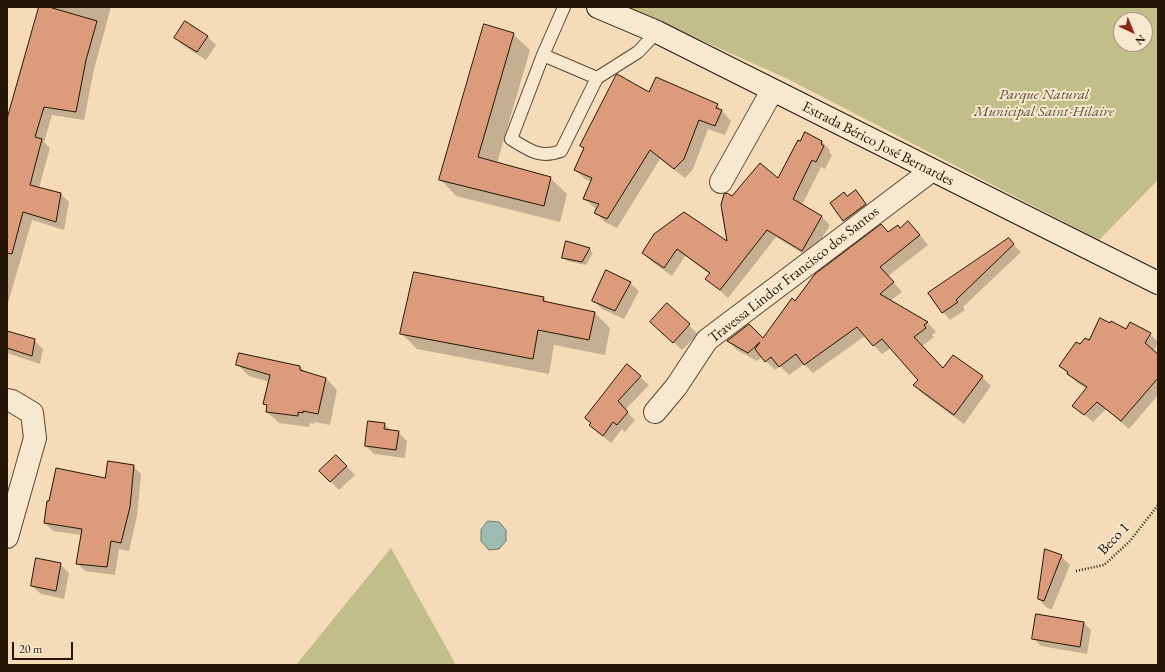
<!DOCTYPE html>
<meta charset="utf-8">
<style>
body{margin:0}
#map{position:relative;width:1165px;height:672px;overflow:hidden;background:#f5dbb7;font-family:"EB Garamond",serif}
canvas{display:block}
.frame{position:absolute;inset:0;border:8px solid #241504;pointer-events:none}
.north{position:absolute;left:1113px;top:12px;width:40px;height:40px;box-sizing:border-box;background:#f8e8d0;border:1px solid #a3947e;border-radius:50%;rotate:136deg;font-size:11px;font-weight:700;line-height:16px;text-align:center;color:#241504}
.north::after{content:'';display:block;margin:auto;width:14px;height:18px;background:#8f2418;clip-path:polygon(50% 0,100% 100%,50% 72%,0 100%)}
.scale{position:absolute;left:12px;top:642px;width:61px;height:18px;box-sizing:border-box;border:2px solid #241504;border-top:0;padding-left:5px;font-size:12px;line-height:14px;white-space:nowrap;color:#241504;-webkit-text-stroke:3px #f8e8d0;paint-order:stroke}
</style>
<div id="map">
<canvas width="1165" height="672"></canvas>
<div class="frame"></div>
<div class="north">N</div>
<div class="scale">20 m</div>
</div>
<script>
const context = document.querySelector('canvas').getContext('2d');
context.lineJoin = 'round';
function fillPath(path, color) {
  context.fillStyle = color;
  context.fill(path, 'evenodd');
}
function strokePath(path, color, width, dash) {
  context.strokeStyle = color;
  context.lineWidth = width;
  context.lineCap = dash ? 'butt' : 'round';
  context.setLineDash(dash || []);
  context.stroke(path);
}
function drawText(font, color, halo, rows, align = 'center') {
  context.font = font + ' "EB Garamond",serif';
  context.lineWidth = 4;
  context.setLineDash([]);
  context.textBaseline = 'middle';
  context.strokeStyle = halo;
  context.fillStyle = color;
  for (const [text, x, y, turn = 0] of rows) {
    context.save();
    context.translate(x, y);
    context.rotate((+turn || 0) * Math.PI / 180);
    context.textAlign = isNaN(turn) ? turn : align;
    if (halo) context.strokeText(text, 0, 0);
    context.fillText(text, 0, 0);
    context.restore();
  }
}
fillPath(new Path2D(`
 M 627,7 L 1158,7 L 1158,180 L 1099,240 L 788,79 ZM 1121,20 L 1145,20 L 1145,44 L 1121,44 Z
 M 391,548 L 456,665 L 296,665 Z`), '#c2be89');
const water = new Path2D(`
 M 488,521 L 499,522 L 506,530 L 506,541 L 499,549 L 489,550 L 481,541 L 481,530 Z`);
fillPath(water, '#9cbbb1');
strokePath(water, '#6c796c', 1);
fillPath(new Path2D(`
 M 41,7 L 111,7 L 94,69 L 84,120 L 52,115 L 44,142 L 50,148 L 39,188 L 61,194 L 69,202 L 64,230 L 32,220 L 7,307 L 7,125 Z
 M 513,34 L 530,50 L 497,163 L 550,178 L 567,194 L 560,222 L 456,196 L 440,179 Z
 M 207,36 L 216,45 L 206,60 L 184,46 L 175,38 Z
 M 650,94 L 717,105 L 731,121 L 725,135 L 708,129 L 693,169 L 685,178 L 660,159 L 617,228 L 605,222 L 595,212 L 596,209 L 585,199 L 592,182 L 585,179 L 575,170 L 584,149 L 581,146 Z
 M 805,133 L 822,142 L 830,150 L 829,152 L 832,155 L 825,169 L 821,167 L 802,205 L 822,217 L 830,225 L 810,258 L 776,237 L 728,298 L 707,279 L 710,274 L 685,256 L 672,276 L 651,261 L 643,253 L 655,235 L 729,243 L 732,197 L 778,179 Z
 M 856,191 L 874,213 L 853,229 L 831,204 L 848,197 Z
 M 900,229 L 917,231 L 928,245 L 888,276 L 902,292 L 890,301 L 928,323 L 936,332 L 932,335 L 934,337 L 922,346 L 944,369 L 982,377 L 991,386 L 964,424 L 923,394 L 914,385 L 920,380 L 891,348 L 882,354 L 865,336 L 813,373 L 804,364 L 789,375 L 780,366 L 775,370 L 762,357 L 757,361 L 737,350 L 728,341 L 763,339 L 795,302 L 889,233 Z
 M 1009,240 L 1021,252 L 963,307 L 965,310 L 950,320 L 943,312 Z
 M 589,249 L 593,253 L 586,265 L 567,261 L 563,257 Z
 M 630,283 L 639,291 L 624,319 L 602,309 L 593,300 Z
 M 544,298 L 548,303 L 595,313 L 610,328 L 605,355 L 554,345 L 549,374 L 417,349 L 402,334 Z
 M 667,305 L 698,334 L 682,350 L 660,330 Z
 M 1131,323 L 1150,334 L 1158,342 L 1154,351 L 1158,355 L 1158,395 L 1129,429 L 1106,409 L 1093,422 L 1074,406 L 1087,389 L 1076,382 L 1061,366 L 1080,346 L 1127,330 Z
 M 7,332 L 34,340 L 43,349 L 40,364 L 7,353 Z
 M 237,364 L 300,367 L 306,372 L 326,378 L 337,390 L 330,425 L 315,422 L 314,424 L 310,423 L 309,427 L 279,423 L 267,412 L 268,407 L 265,404 L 269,382 L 249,376 Z
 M 627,365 L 649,385 L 625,410 L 635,420 L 625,432 L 622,429 L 611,443 L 590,425 Z
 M 385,424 L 391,431 L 398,432 L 407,441 L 405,458 L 374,454 L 366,446 Z
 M 336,456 L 355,475 L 339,490 L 320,471 Z
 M 133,466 L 141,474 L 137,516 L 129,551 L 119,549 L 115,575 L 85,571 L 77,563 L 82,535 L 53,531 L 45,523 L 106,480 Z
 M 1061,556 L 1070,565 L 1052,609 L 1047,608 L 1039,599 Z
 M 60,564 L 69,573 L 64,599 L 41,594 L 32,586 Z
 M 1084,623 L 1091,630 L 1087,654 L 1041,646 L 1033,638 Z`), '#0003');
const building = new Path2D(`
 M 39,7 L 49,7 L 97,21 L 86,60 L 76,112 L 44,107 L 35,137 L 42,139 L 30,185 L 61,193 L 56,222 L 23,212 L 12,254 L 7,253 L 7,119 Z
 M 185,21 L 208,36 L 197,52 L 174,38 Z
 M 484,24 L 514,33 L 478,157 L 551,177 L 544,206 L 439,180 Z
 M 617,74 L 649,92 L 656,77 L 718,104 L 716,108 L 722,110 L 715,126 L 699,120 L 684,159 L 674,169 L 650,150 L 607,219 L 594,213 L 599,204 L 583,199 L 592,178 L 574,170 L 584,148 L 580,146 Z
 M 805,132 L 822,141 L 821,144 L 824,146 L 816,162 L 812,160 L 793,199 L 822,216 L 802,251 L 767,230 L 720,290 L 705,279 L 710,273 L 677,249 L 664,268 L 642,253 L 654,234 L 684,212 L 727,241 L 721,205 L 724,194 L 727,193 L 732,196 L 760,163 L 778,178 L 798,140 L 800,141 Z
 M 856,190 L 866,204 L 843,221 L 830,203 L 844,192 L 847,196 Z
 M 908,221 L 920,235 L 880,267 L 894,282 L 880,294 L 928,322 L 924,325 L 926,328 L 914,337 L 943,368 L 953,355 L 983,376 L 954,415 L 913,385 L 918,380 L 882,339 L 873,346 L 857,327 L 804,365 L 796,354 L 779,367 L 771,357 L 765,362 L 755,349 L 760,342 L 748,353 L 727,341 L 749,324 L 763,338 L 792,298 L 795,301 L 815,274 L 881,224 L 888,232 L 898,225 L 900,228 Z
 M 1009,238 L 1014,244 L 956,300 L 958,302 L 942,313 L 928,293 Z
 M 566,241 L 590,248 L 582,262 L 562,258 Z
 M 606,270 L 631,282 L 615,311 L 592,301 Z
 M 414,272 L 544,297 L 543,301 L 595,312 L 589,340 L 538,330 L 533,359 L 400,334 Z
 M 667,303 L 690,324 L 673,343 L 650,322 Z
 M 1100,318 L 1110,323 L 1111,321 L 1126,329 L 1130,322 L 1151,333 L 1145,343 L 1158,354 L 1158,378 L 1121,421 L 1097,402 L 1084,415 L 1072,406 L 1087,387 L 1067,374 L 1068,372 L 1059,366 L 1076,342 L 1080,344 L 1085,338 L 1089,340 Z
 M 7,331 L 35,339 L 32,356 L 7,348 Z
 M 239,353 L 300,366 L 300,370 L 326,378 L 318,414 L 303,411 L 303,413 L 298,412 L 298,416 L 266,412 L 267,405 L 263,404 L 270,375 L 236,365 Z
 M 627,364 L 641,376 L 618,401 L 628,412 L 617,425 L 613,422 L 603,436 L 589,425 L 591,423 L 585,418 Z
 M 368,421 L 385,423 L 384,429 L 399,431 L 396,450 L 365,446 Z
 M 336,455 L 347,466 L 330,482 L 319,471 Z
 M 108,461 L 134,465 L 130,507 L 121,543 L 111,541 L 107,567 L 76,564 L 82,529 L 44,523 L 47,501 L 49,501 L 56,468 L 105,478 Z
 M 1045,549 L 1062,555 L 1044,601 L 1038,599 Z
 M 36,558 L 61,563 L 56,591 L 31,586 Z
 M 1036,614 L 1084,622 L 1080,647 L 1032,639 Z`);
fillPath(building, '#dc9c7c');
strokePath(building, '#241504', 1);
const lane = new Path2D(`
 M 564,7 L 543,55 L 511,139 C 529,150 540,159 561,151 L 597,78 L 638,52 L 657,32
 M 543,55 L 597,78`);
const street = new Path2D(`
 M 721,182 L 772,91
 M 7,400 L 12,401 L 32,413 L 35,438 L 7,537
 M 655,412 L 676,387 L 707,340 L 931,171`);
const secondary = new Path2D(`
 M 598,7 L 657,32 L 1158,283`);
strokePath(lane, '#584631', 14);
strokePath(street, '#584631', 24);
strokePath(secondary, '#241504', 24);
strokePath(new Path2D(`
 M 1076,571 L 1104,565 L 1130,541 L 1158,505`), '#241504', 2.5, [1, 2]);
strokePath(lane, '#f8e8d0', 12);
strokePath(street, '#f8e8d0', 22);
strokePath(secondary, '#f8e8d0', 22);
drawText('italic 15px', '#5b5033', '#f8e8d0', [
 ["Parque Natural",1044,95],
 ["Municipal Saint-Hilaire",1044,112]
]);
drawText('15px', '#241504', '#f8e8d0', [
 ["Estrada Bérico José Bernardes",878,144,27],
 ["Travessa Lindor Francisco dos Santos",794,275,-38],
 ["Beco 1",1114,539,-46]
]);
</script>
